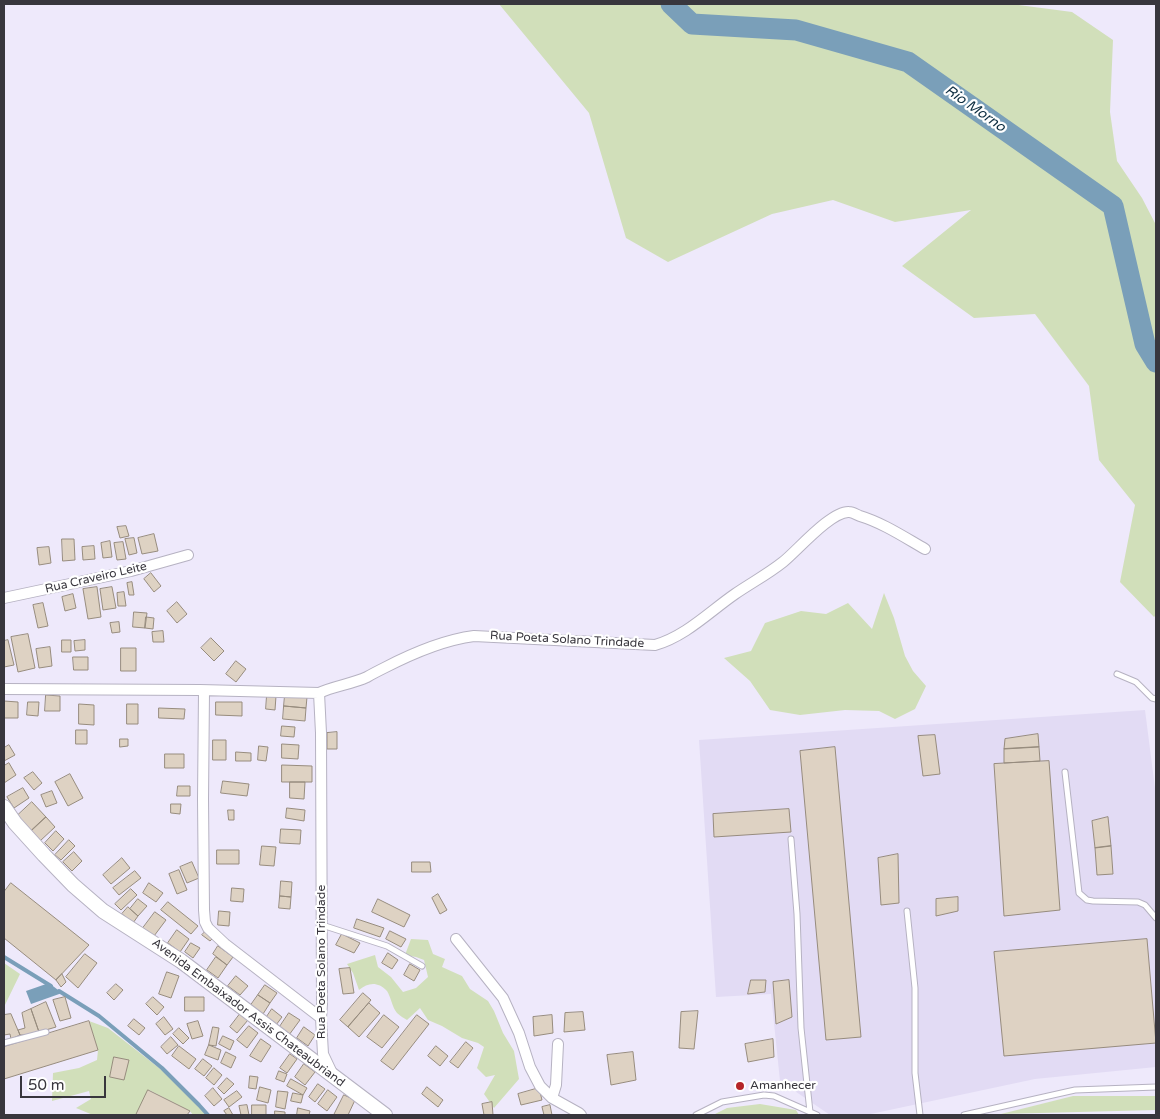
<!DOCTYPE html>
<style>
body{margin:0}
#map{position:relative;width:1160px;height:1119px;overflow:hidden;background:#eee9fb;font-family:"Varela Round",sans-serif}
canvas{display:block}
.frame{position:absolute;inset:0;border:5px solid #38363d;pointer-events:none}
.scale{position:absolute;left:20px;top:1076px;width:86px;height:22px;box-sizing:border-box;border:2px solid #38363d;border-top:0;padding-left:6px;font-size:15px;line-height:18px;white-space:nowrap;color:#38363d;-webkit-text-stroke:4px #fff;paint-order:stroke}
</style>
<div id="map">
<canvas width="1160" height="1119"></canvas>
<div class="frame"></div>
<div class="scale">50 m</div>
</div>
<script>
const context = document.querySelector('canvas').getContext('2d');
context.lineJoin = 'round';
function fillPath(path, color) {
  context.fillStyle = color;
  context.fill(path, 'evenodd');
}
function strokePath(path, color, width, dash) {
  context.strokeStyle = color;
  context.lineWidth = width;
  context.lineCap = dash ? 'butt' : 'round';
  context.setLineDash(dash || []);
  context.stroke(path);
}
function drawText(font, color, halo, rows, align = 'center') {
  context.font = font + ' "Varela Round",sans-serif';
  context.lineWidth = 4.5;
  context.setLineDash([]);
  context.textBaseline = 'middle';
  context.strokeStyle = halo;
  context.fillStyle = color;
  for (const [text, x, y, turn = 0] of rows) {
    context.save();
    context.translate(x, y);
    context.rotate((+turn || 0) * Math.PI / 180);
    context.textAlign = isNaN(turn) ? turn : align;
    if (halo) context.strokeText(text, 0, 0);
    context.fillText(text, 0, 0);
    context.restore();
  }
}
fillPath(new Path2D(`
 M 1145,710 L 1156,796 L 1156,1067 L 1035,1079 L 866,1115 L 830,1115 L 780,1081 L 771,994 L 716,997 L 699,740 Z`), '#e2dbf4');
fillPath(new Path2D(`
 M 499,4 L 1011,4 L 1072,12 L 1113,40 L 1110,112 L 1117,161 L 1142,198 L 1156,225 L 1156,615 L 1154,617 L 1120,582 L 1135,505 L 1099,460 L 1089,386 L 1035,314 L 974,318 L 902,266 L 971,210 L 895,222 L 833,200 L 772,214 L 668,262 L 626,238 L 589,113 Z
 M 884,593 L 894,618 L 905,656 L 913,671 L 926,686 L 915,709 L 895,719 L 879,711 L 845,710 L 800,715 L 770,710 L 750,681 L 724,658 L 751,651 L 765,623 L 801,611 L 826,614 L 848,603 L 872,629 Z
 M 411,939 L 428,940 L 433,954 L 445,959 L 442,967 L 462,976 L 470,989 L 488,1001 L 494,1011 L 503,1033 L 514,1051 L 519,1079 L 494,1108 L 484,1094 L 495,1075 L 486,1077 L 477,1068 L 484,1047 L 478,1043 L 462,1038 L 442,1026 L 428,1020 L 420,1008 L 407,1020 C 404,1018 400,1016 397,1013 C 392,1007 391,997 387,991 C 377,981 368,983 359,990 L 353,973 L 347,964 L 375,955 L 378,967 L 391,977 L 403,992 L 416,988 L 428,977 L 424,960 L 416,957 L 405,955 Z
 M 4,963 L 20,974 L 4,1007 Z
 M 89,1021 L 108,1028 L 168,1075 L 210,1115 L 193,1115 L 190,1111 L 149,1090 L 136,1115 L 93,1115 L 76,1108 L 91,1099 L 89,1091 L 52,1101 L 53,1073 L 79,1068 L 97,1060 L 98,1050 Z
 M 1073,1096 L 1156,1096 L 1156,1110 L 1001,1114 Z
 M 760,1104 L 796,1110 L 799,1115 L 713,1115 L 727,1108 Z`), '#d1dfba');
fillPath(new Path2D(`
 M 49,983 L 62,993 L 31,1004 L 26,991 Z`), '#7a9fb9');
strokePath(new Path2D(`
 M 4,957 L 51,986
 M 59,991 L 99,1016 L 162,1068 L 199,1105 L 208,1115`), '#7a9fb9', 4);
strokePath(new Path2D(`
 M 671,4 L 692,24 L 796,30 L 908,62 L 1113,206 L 1145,344 L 1156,362`), '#7a9fb9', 21);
const building = new Path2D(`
 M 126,526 L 129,536 L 120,538 L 117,527 Z
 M 154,534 L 158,551 L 142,554 L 138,538 Z
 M 134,538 L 137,553 L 129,555 L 125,539 Z
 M 62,539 L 74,539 L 75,560 L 63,561 Z
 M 110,541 L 112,557 L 103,558 L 101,543 Z
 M 123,542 L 126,559 L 117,560 L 114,543 Z
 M 94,546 L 95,559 L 83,560 L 82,547 Z
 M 49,547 L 51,563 L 39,565 L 37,548 Z
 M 151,573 L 161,586 L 154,592 L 144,579 Z
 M 132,582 L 134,595 L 129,595 L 127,583 Z
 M 97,587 L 101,617 L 88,619 L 83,589 Z
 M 112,587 L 116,608 L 103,610 L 100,589 Z
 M 124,592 L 126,606 L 118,606 L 117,593 Z
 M 73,594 L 76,608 L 65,611 L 62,597 Z
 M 177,602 L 187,614 L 177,623 L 167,611 Z
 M 43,603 L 48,626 L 38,628 L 33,605 Z
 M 134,612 L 147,613 L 145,628 L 133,627 Z
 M 146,617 L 154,618 L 153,629 L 145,628 Z
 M 119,622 L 120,632 L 112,633 L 110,623 Z
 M 163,631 L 164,642 L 153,642 L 152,632 Z
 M 28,634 L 35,668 L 18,672 L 11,637 Z
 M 211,638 L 224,651 L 214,661 L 201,648 Z
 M 8,640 L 14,665 L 4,667 L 4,641 Z
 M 62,640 L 71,640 L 71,652 L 62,652 Z
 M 85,640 L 85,650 L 75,651 L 74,641 Z
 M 50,647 L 52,666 L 39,668 L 36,649 Z
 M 121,648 L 136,648 L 136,671 L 121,671 Z
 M 73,657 L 88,657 L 88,670 L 74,670 Z
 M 236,661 L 246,669 L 236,682 L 226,674 Z
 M 46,695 L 60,696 L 60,711 L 45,711 Z
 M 267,695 L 276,696 L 275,710 L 266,709 Z
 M 285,695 L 307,697 L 306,708 L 284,706 Z
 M 4,701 L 18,702 L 18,718 L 4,718 Z
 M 28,702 L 39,702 L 38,716 L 27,715 Z
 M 216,702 L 242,702 L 242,716 L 216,715 Z
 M 79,704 L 94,705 L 94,725 L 79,724 Z
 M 127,704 L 138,704 L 138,724 L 127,724 Z
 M 284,706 L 306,708 L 305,721 L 283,719 Z
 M 159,708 L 185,709 L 184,719 L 159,718 Z
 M 282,726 L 295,727 L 294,737 L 281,736 Z
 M 76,730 L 87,730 L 87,744 L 76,744 Z
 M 337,732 L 337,749 L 327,749 L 327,733 Z
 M 1038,734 L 1039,747 L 1004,749 L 1005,739 Z
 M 935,735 L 940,774 L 923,776 L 918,736 Z
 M 120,739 L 128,739 L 128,746 L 120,747 Z
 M 213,740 L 226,740 L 226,760 L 213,760 Z
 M 282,744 L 299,745 L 298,759 L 282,758 Z
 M 9,745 L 15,755 L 4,761 L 4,748 Z
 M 259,746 L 268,747 L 266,761 L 258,760 Z
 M 835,747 L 861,1037 L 826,1040 L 800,751 Z
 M 1039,747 L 1040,761 L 1004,763 L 1004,749 Z
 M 236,752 L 251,753 L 251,761 L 236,761 Z
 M 165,754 L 184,754 L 184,768 L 165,768 Z
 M 1049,761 L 1060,910 L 1004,916 L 994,764 Z
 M 9,763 L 16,775 L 4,783 L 4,766 Z
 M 282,765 L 312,766 L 312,782 L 282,782 Z
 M 33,772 L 42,783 L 34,790 L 24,778 Z
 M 70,774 L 83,798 L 68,806 L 55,782 Z
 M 223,781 L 249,784 L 247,796 L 221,793 Z
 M 290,782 L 305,782 L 304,799 L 290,798 Z
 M 178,786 L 190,786 L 190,796 L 177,796 Z
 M 23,788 L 29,798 L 14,808 L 7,797 Z
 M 52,791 L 57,803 L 46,807 L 41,795 Z
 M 32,802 L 46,817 L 31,831 L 17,816 Z
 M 171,804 L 181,804 L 180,814 L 171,813 Z
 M 287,808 L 305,810 L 304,821 L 286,818 Z
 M 789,809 L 791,832 L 714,837 L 713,814 Z
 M 228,810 L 234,810 L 234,820 L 229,820 Z
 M 46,817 L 55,827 L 40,841 L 31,831 Z
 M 1108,817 L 1111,846 L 1095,848 L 1092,821 Z
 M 281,829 L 301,830 L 300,844 L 280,843 Z
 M 56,831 L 64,839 L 53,851 L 45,843 Z
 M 69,840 L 75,846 L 61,860 L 55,855 Z
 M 262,846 L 276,847 L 274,866 L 260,865 Z
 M 1111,846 L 1113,874 L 1097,875 L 1095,848 Z
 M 217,850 L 239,850 L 239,864 L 217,864 Z
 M 74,852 L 82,861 L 72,871 L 63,862 Z
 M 898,854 L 899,903 L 881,905 L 878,858 Z
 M 122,858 L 130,868 L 111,884 L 103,875 Z
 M 192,862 L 199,878 L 187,883 L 180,867 Z
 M 412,862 L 430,862 L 431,872 L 412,872 Z
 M 179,870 L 187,890 L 177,894 L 169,874 Z
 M 135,871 L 141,878 L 119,895 L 113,888 Z
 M 281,881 L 292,882 L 291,897 L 280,896 Z
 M 11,883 L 89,945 L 56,980 L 4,938 L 4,892 Z
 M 149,883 L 163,893 L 156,902 L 143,893 Z
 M 232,888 L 244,889 L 243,902 L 231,901 Z
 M 131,889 L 137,895 L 121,910 L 115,904 Z
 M 438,894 L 447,910 L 440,914 L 432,898 Z
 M 280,896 L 291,897 L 290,909 L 279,908 Z
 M 958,897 L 958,911 L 936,916 L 936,899 Z
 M 138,899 L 147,906 L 138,916 L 130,909 Z
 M 378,899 L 410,915 L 404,927 L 372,912 Z
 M 168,902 L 198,926 L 191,934 L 161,910 Z
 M 128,907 L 138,916 L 133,923 L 122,914 Z
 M 219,911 L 230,912 L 229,926 L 218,925 Z
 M 155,912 L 166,920 L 154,936 L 143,928 Z
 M 357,919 L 384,928 L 380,937 L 354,928 Z
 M 177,930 L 189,939 L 180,952 L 168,943 Z
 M 390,931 L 406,939 L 401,947 L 386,939 Z
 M 205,932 L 213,938 L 210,941 L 202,935 Z
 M 342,934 L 360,943 L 354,953 L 336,945 Z
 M 1147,939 L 1156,1043 L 1004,1056 L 994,952 Z
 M 191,943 L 200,948 L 193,958 L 185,952 Z
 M 218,946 L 233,957 L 227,965 L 213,954 Z
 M 388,953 L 398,960 L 392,969 L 382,963 Z
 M 85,954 L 97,963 L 78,988 L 66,977 Z
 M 216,957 L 227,965 L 218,978 L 207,970 Z
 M 410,964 L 420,970 L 414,981 L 404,975 Z
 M 350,968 L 354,993 L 343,994 L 339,969 Z
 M 167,972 L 179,976 L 171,998 L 159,994 Z
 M 62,974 L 66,982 L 61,987 L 56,980 Z
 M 236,976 L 248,986 L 240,995 L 228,986 Z
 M 751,980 L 766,980 L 765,992 L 748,994 Z
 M 789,980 L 792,1017 L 776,1024 L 773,982 Z
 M 116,984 L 123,990 L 114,1000 L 107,993 Z
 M 265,985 L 277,993 L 270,1003 L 258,995 Z
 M 363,993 L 371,1000 L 348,1027 L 340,1020 Z
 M 258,995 L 270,1003 L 263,1014 L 251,1005 Z
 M 65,997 L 71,1018 L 60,1021 L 53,1000 Z
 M 153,997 L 164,1007 L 157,1015 L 146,1004 Z
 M 185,997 L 204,997 L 204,1011 L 185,1011 Z
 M 46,1002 L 56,1027 L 39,1032 L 31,1009 Z
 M 369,1003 L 380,1013 L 359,1037 L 348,1027 Z
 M 31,1009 L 39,1032 L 26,1035 L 20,1035 L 18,1030 L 25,1028 L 22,1013 Z
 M 272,1009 L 282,1017 L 276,1025 L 266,1018 Z
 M 698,1011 L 694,1049 L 679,1048 L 681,1012 Z
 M 583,1012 L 585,1030 L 564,1032 L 565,1013 Z
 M 289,1013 L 300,1020 L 289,1035 L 279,1028 Z
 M 11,1014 L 20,1035 L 11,1039 L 10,1034 L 4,1035 L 4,1015 Z
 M 240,1014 L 248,1020 L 237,1033 L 230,1027 Z
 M 384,1015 L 399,1027 L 382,1048 L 367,1037 Z
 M 417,1015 L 429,1024 L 393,1070 L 381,1061 Z
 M 552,1015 L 553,1033 L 534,1036 L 533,1017 Z
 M 164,1017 L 173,1029 L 165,1035 L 156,1024 Z
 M 134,1019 L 145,1028 L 139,1035 L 128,1026 Z
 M 89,1021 L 98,1050 L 4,1079 L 4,1047 Z
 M 198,1021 L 203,1036 L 192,1039 L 187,1024 Z
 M 249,1026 L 258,1033 L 247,1048 L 237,1040 Z
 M 213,1027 L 219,1028 L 216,1046 L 209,1045 Z
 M 304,1027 L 315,1035 L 308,1046 L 297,1038 Z
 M 179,1028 L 189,1038 L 183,1044 L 173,1034 Z
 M 223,1036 L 234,1041 L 230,1050 L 219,1044 Z
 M 171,1037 L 178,1045 L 167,1054 L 161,1047 Z
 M 261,1039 L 271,1046 L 261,1062 L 250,1056 Z
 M 773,1039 L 774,1057 L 748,1062 L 745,1044 Z
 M 466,1042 L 473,1048 L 458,1068 L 450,1062 Z
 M 209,1045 L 221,1050 L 218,1060 L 205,1055 Z
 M 179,1046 L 196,1059 L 189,1069 L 172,1056 Z
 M 436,1046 L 448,1056 L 440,1066 L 428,1056 Z
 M 226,1052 L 236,1057 L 231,1068 L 221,1063 Z
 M 633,1052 L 636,1080 L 611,1085 L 607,1055 Z
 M 290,1054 L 297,1059 L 287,1073 L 280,1068 Z
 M 114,1057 L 129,1060 L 124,1080 L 110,1077 Z
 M 203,1059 L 212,1066 L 204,1076 L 195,1069 Z
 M 304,1064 L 315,1072 L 305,1085 L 295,1077 Z
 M 214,1068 L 222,1075 L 214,1085 L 206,1078 Z
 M 279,1071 L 287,1074 L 284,1082 L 276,1079 Z
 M 250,1076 L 258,1077 L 256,1089 L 249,1088 Z
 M 227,1078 L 234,1084 L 224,1094 L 218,1088 Z
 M 291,1079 L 307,1088 L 303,1095 L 287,1086 Z
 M 318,1084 L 325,1089 L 315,1102 L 309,1097 Z
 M 260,1087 L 271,1090 L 268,1103 L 257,1100 Z
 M 427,1087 L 443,1100 L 438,1107 L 422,1094 Z
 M 213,1088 L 222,1099 L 214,1106 L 205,1096 Z
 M 539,1088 L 542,1100 L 521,1105 L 518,1094 Z
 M 148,1090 L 190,1111 L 187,1115 L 136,1115 Z
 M 328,1090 L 337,1097 L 327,1111 L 318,1104 Z
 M 237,1091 L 242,1097 L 229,1107 L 224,1100 Z
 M 278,1091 L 288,1092 L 285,1109 L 276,1107 Z
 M 293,1093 L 303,1095 L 301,1103 L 291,1101 Z
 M 344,1095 L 355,1100 L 348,1115 L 334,1115 Z
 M 492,1102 L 493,1115 L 484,1115 L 482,1104 Z
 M 247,1105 L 249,1115 L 241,1115 L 239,1106 Z
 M 252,1105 L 266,1105 L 266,1115 L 252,1115 Z
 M 550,1105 L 552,1115 L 544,1115 L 542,1107 Z
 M 229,1108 L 233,1115 L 227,1115 L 224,1111 Z
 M 298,1108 L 310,1111 L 309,1115 L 297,1115 Z
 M 275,1111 L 285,1112 L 285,1115 L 275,1115 Z`);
fillPath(building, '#ded2c3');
strokePath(building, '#978c7e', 1);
const lane = new Path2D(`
 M 1117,674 L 1136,682 L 1152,698 L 1156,699
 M 1065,772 L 1079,893 L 1087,900 L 1093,901 L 1138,902 L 1145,905 L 1156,918
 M 791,839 L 797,914 L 801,1028 L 810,1112
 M 907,911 L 915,988 L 915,1073 L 920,1115
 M 322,925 L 387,946 L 422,966
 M 4,1043 L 46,1032
 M 696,1115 L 722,1102 L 764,1095 L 774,1096 L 783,1100 L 817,1115
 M 964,1115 L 1075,1090 L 1156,1087`);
const street = new Path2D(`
 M 4,598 L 131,571 L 188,555
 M 4,689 L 200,690 L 319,693 C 334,686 352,684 367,677 C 372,674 378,671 384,668 C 411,654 443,640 474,636 L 655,645 C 686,636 709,612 735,594 C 751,583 768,574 783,562 C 797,551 831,511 849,512 C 853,512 857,515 860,516 C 883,523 904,537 925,549
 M 204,691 L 203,799 L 204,910 L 205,922 L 208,928 L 225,944 L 321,1018
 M 319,693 L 321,733 L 322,1004 L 321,1018 L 323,1054 L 332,1073
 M 456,939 L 503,998 L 519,1033 L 530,1067 L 540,1086 L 552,1098 L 579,1113 L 581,1115
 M 552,1098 L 556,1085 L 558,1044`);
const secondary = new Path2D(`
 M 4,807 L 15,823 L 44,855 L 73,885 L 103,911 L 181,961 L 385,1115`);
strokePath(lane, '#b6b2c2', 7);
strokePath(street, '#b6b2c2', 12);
strokePath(secondary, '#b6b2c2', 16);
strokePath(lane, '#fff', 5);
strokePath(street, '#fff', 10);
strokePath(secondary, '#fff', 14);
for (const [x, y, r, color] of [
 [740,1086,5,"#b52528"]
]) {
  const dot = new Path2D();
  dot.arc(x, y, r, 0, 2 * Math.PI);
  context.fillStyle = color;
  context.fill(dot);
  strokePath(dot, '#fff', 2);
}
drawText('12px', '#38363d', '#fff', [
 ["Rua Craveiro Leite",96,578,-13],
 ["Rua Poeta Solano Trindade",567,640,3],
 ["Rua Poeta Solano Trindade",322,962,-90],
 ["Avenida Embaixador Assis Chateaubriand",248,1013,37]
]);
drawText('12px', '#38363d', '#fff', [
 ["Amanhecer",750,1086]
], 'left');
drawText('italic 14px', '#0d2d40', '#fff', [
 ["Rio Morno",975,109,35]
]);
</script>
